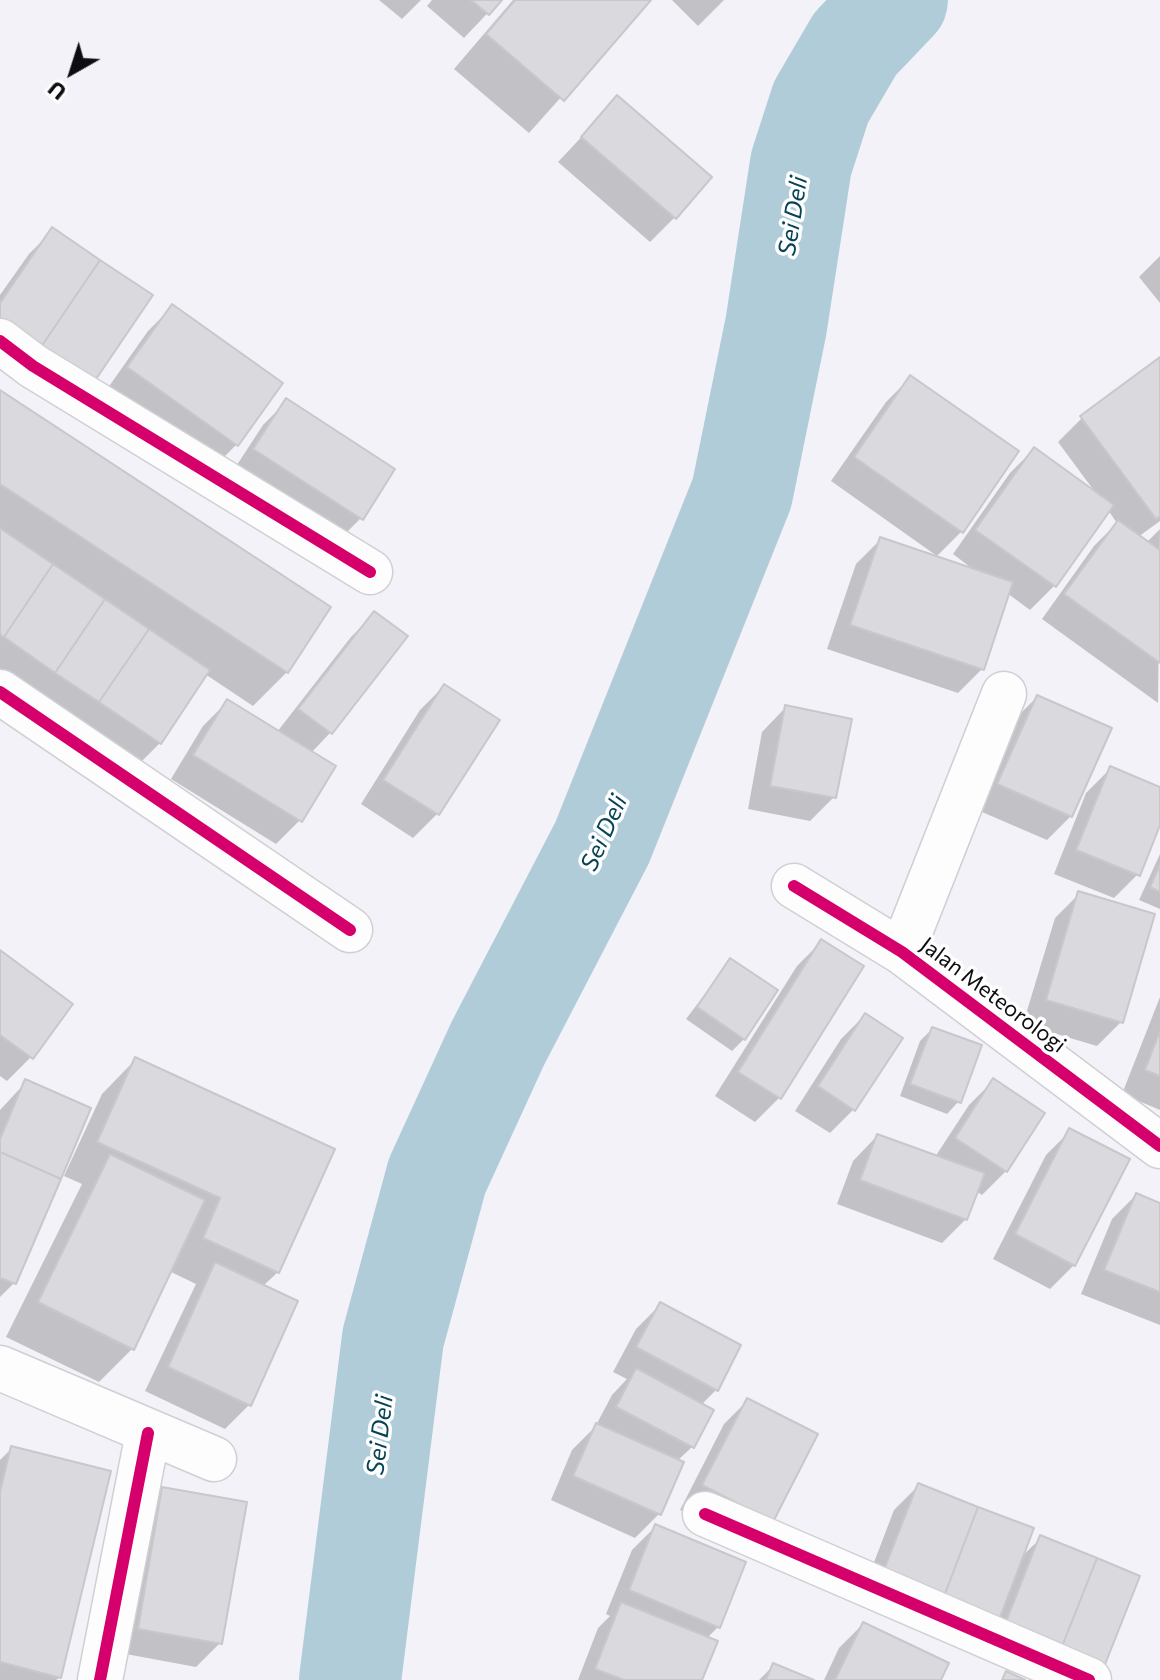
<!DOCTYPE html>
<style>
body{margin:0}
#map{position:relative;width:1160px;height:1680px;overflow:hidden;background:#f2f2f8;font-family:Commissioner,sans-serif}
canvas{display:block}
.north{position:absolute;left:32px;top:32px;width:80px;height:80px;-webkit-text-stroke:6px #fefefe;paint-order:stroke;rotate:219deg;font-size:22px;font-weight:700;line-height:32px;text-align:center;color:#0e0e12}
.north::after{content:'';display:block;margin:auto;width:28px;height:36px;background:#0e0e12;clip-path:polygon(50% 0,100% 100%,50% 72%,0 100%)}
</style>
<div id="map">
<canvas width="1160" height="1680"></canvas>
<div class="north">U</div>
</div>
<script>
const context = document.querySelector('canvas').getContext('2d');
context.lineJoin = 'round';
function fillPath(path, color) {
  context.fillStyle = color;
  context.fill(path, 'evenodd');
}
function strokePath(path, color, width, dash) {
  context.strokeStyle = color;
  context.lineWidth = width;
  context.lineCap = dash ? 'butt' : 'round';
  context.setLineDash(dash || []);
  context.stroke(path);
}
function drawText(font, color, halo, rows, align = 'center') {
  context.font = font + ' Commissioner,sans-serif';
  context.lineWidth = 7;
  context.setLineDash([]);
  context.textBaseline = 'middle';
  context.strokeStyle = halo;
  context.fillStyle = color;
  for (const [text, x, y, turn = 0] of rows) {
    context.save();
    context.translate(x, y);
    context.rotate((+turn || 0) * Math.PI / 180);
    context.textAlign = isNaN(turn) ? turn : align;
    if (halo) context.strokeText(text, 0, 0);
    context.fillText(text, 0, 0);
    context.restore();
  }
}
fillPath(new Path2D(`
 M 379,0 L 421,0 L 402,19 Z
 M 432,0 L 500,0 L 464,38 L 427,6 Z
 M 513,0 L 648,0 L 529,133 L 454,69 Z
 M 672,0 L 724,0 L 698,26 Z
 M 618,98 L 674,218 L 650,242 L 558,162 Z
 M 53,230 L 0,363 L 0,295 L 29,254 Z
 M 1160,256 L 1160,303 L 1139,277 Z
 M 172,307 L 237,444 L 213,468 L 105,392 L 148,331 Z
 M 1160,360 L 1160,521 L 1138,537 L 1146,543 L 1160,529 L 1158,703 L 1042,619 L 1094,546 L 1117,523 L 1108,510 L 1054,586 L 1030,610 L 1007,593 L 982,669 L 958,693 L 827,649 L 856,564 L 880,540 L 974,570 L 953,554 L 1010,473 L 1034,449 L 1095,492 L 1058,442 L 1082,418 Z
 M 910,378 L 961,532 L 937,556 L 831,481 L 886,402 Z
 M 0,392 L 328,608 L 287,672 L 253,706 L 205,674 L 160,743 L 136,767 L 0,675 Z
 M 287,401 L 361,518 L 337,542 L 231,474 L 263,425 Z
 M 375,613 L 405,637 L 330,733 L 311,753 L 300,820 L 276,844 L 171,779 L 203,726 L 227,702 L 277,732 L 351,637 Z
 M 444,686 L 437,814 L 413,838 L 361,804 L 420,710 Z
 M 1037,697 L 1071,816 L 1047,840 L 975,809 L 1013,721 Z
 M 786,707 L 834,797 L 810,821 L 748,809 L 762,732 Z
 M 1110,769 L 1160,789 L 1160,820 L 1138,874 L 1114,898 L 1054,874 L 1086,793 Z
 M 1160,854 L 1160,909 L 1139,900 Z
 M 1079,894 L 1121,1022 L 1097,1046 L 1023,1024 L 1055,918 Z
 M 821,942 L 779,1098 L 755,1122 L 715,1096 L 797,966 Z
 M 0,952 L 31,1057 L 7,1081 L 0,1076 Z
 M 730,961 L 744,1039 L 732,1051 L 686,1019 Z
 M 1160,997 L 1160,1110 L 1122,1094 Z
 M 865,1015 L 854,1109 L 830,1133 L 795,1111 L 841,1039 Z
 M 932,1029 L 959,1101 L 947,1114 L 900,1096 L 920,1041 Z
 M 135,1060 L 278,1272 L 263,1286 L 249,1405 L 225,1429 L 145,1391 L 196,1284 L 169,1271 L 132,1349 L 99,1382 L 6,1337 L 82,1184 L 64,1176 L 102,1094 Z
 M 993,1081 L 1006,1171 L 982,1195 L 976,1191 L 966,1219 L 942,1243 L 837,1204 L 853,1161 L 877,1136 L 935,1157 L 969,1105 Z
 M 26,1082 L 89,1109 L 14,1283 L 0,1297 L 0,1110 Z
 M 1070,1131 L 1074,1265 L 1050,1289 L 993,1259 L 1046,1155 Z
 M 1136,1195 L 1160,1205 L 1160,1325 L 1081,1294 L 1112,1219 Z
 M 660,1305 L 716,1390 L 701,1405 L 692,1447 L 677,1461 L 659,1514 L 635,1538 L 551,1500 L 572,1450 L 595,1427 L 612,1395 L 627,1379 L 613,1372 L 636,1329 Z
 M 748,1400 L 747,1545 L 680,1510 L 724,1424 Z
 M 12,1448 L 60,1677 L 56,1680 L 0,1680 L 0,1460 Z
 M 918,1486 L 1020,1558 L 1041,1538 L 1088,1680 L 860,1599 L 894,1510 Z
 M 163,1489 L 220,1643 L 196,1667 L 115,1652 L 139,1513 Z
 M 656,1526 L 718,1627 L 707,1638 L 700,1680 L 578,1680 L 598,1628 L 610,1616 L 606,1614 L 632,1550 Z
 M 863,1624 L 939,1680 L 824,1680 L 839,1648 Z
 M 774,1665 L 809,1680 L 759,1680 Z`), '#0003');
strokePath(new Path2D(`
 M 350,1680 L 393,1338 L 437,1176 L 498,1043 L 602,843 L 742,493 L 776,326 L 801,164 L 821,102 L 855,44 L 897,0`), '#b0ccd9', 102);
const building = new Path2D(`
 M 471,0 L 502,0 L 489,15 Z
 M 515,0 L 651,0 L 564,101 L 486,34 Z
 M 617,95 L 712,177 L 676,219 L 581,137 Z
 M 52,227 L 100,260 L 39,350 L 0,323 L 0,303 Z
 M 100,260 L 153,295 L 92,385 L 39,350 Z
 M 172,304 L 283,383 L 238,446 L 127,367 Z
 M 1160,357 L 1160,516 L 1156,519 L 1080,416 Z
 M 910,375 L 1019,451 L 963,533 L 854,457 Z
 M 0,390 L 331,607 L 288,673 L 0,484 Z
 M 286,398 L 395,469 L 363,520 L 253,449 Z
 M 1034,447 L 1114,505 L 1056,587 L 975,530 Z
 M 1118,520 L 1160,550 L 1160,663 L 1064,594 Z
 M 0,528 L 53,564 L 4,637 L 0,635 Z
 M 880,537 L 1013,582 L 984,670 L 850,625 Z
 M 53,564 L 105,599 L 55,673 L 4,637 Z
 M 105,599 L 149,629 L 99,702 L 55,673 Z
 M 374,611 L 408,636 L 332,734 L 298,709 Z
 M 149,629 L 210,670 L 161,744 L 99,702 Z
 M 444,684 L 500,720 L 439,815 L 383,780 Z
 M 1037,695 L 1112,728 L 1072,817 L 997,784 Z
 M 227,699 L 336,766 L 302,822 L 193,755 Z
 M 785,705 L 852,719 L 836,798 L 770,786 Z
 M 1110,766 L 1160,787 L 1160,825 L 1140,876 L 1076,850 Z
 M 1160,865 L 1160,892 L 1150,887 Z
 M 1078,891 L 1155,914 L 1123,1023 L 1046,1000 Z
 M 821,939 L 864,966 L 781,1099 L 738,1072 Z
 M 0,950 L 73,1004 L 33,1059 L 0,1035 Z
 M 730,958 L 778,990 L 745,1040 L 697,1007 Z
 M 865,1013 L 903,1038 L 855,1111 L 818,1086 Z
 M 932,1027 L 982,1045 L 961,1103 L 910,1084 Z
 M 1160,1031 L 1160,1076 L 1145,1070 Z
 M 135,1057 L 335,1149 L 279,1273 L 203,1238 L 220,1198 L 97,1142 Z
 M 993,1078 L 1045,1113 L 1007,1172 L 955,1138 Z
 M 25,1079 L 91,1108 L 61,1179 L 0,1152 L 0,1139 Z
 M 1069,1128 L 1130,1159 L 1075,1266 L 1015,1234 Z
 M 877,1134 L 985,1173 L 967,1220 L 860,1180 Z
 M 0,1152 L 61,1179 L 16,1284 L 0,1278 Z
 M 110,1154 L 205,1200 L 134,1350 L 38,1302 Z
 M 1136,1193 L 1160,1203 L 1160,1292 L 1104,1270 Z
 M 215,1262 L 298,1301 L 251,1406 L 168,1367 Z
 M 660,1302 L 741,1345 L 718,1391 L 636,1347 Z
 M 636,1368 L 714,1410 L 694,1448 L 616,1407 Z
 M 747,1398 L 818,1434 L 773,1522 L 702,1485 Z
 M 596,1423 L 684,1462 L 661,1515 L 573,1476 Z
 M 11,1446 L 111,1471 L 61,1678 L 0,1662 L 0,1492 Z
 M 918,1483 L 978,1507 L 943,1599 L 882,1575 Z
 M 162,1487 L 247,1502 L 222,1644 L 138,1629 Z
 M 978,1507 L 1034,1528 L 999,1620 L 943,1599 Z
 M 655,1524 L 746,1562 L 720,1628 L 629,1590 Z
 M 1040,1535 L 1097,1558 L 1061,1649 L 1004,1627 Z
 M 1097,1558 L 1140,1576 L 1104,1667 L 1061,1649 Z
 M 621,1602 L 718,1641 L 702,1680 L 624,1680 L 595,1669 Z
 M 863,1622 L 949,1663 L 941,1680 L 835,1680 Z
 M 773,1663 L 814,1680 L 766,1680 Z
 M 1006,1671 L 1025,1680 L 1002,1680 Z`);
fillPath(building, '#dad9dd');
strokePath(building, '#c8c7cc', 2);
const street = new Path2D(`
 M 0,341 L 33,366 L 370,572
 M 0,692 L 350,930
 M 794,886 L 902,952 L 1160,1146
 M 902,952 L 1004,694
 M 0,1368 L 214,1459
 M 705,1514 L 1089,1680
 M 100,1680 L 148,1433`);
strokePath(street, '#d0d0d4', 47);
strokePath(street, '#fdfdfe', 44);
strokePath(new Path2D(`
 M 0,341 L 33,366 L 370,572
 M 0,692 L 350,930
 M 794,886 L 902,952 L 1160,1146
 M 705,1514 L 1089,1680
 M 100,1680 L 148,1433`), '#d6006c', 12);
drawText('22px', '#0e0e12', '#fefefe', [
 ["Jalan Meteorologi",993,995,37]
]);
drawText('italic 24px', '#064355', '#fefefe', [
 ["Sei Deli",793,216,-81],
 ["Sei Deli",604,833,-66],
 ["Sei Deli",380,1435,-83]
]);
</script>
